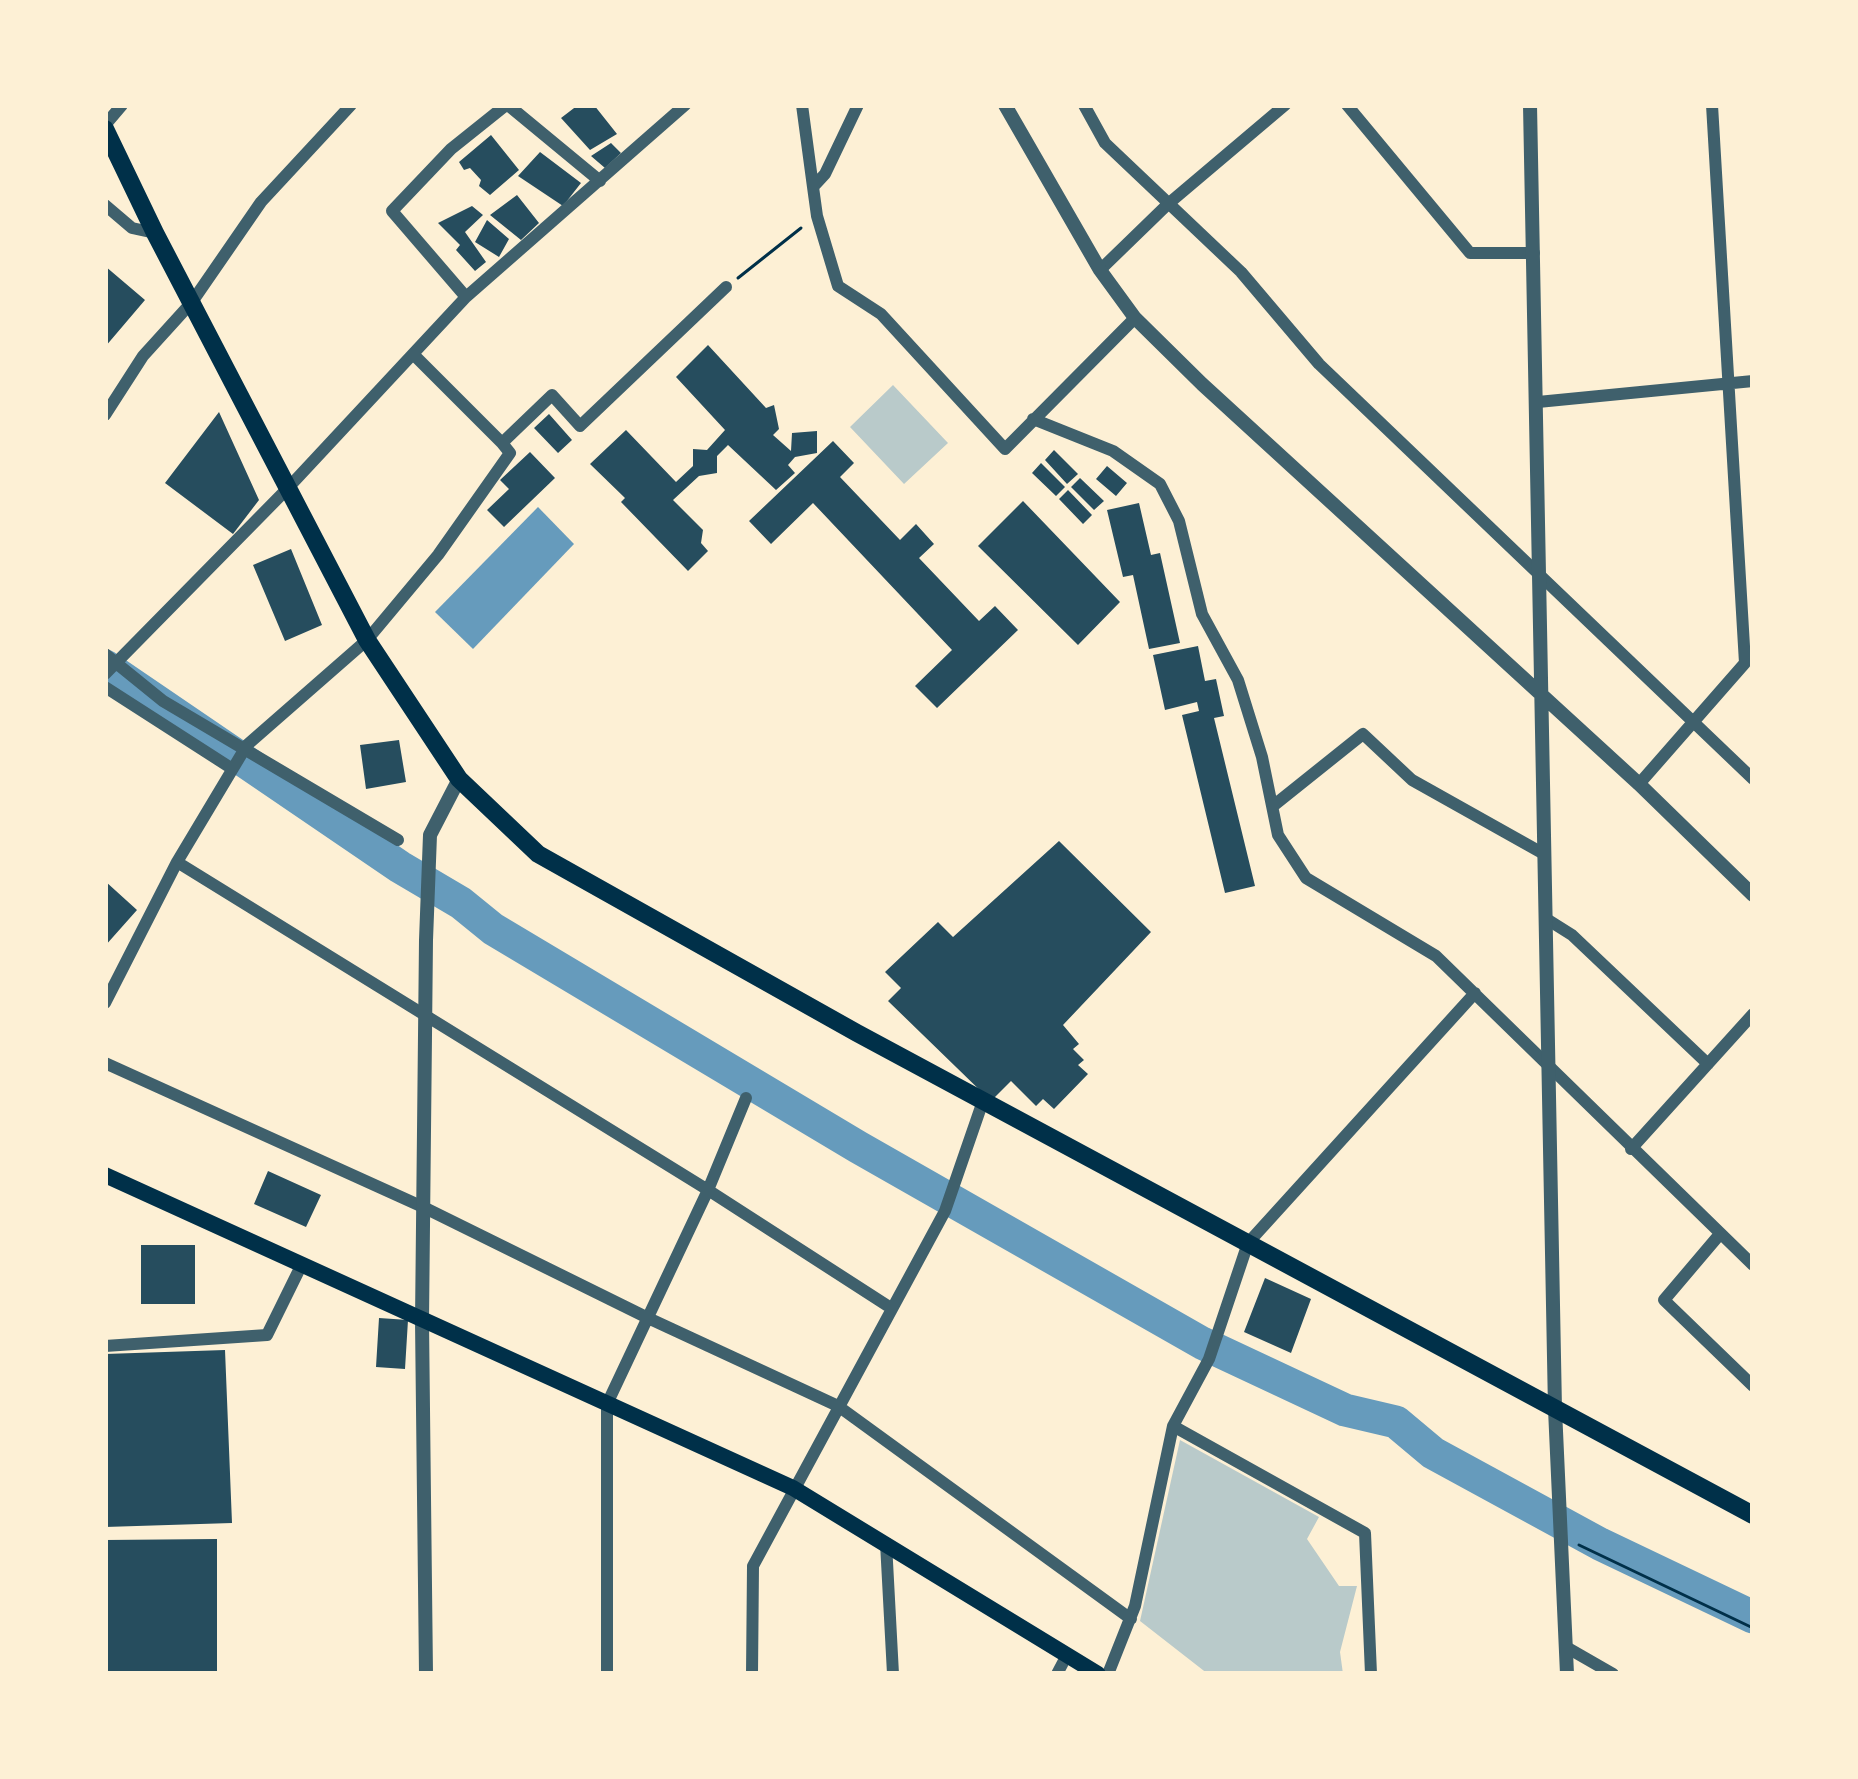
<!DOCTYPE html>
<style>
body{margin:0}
#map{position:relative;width:1858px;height:1779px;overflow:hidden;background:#fdf0d5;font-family:"Fira Sans",sans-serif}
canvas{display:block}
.frame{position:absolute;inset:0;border:108px solid #fdf0d5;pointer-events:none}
</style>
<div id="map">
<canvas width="1858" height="1779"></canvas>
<div class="frame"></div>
</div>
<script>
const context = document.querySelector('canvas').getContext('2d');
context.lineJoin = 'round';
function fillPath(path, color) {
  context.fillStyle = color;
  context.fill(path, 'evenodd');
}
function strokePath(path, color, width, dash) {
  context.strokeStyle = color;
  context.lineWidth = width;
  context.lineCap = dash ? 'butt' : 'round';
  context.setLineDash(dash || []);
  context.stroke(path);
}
fillPath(new Path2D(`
 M 893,385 L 948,443 L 904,484 L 850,427 Z
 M 1180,1440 L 1319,1517 L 1307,1539 L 1339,1586 L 1357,1586 L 1340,1652 L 1343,1674 L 1208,1674 L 1140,1621 Z`), '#b9caca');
fillPath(new Path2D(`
 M 538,507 L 574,544 L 473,649 L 435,612 Z`), '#669bbc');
strokePath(new Path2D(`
 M 105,666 L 400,867 L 461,903 L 493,929 L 858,1147 L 1202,1343 L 1345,1410 L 1396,1422 L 1433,1453 L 1600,1544 L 1753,1617`), '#669bbc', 33);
fillPath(new Path2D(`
 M 578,105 L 594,105 L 617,134 L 590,150 L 561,118 Z
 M 491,135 L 519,170 L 490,195 L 479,186 L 481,180 L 470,168 L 464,170 L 459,162 Z
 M 611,143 L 621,153 L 605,168 L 591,156 Z
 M 540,152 L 581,183 L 563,206 L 518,176 Z
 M 517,195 L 539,223 L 521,240 L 490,215 Z
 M 472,206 L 483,215 L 465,232 L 486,262 L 475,271 L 456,250 L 460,245 L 438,223 Z
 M 487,220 L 509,239 L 499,257 L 475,242 Z
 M 105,266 L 145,300 L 105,347 Z
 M 708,345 L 766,408 L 774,405 L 779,429 L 773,435 L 791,451 L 792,433 L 817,431 L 817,453 L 795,457 L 788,465 L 795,473 L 776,490 L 728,445 L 717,456 L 717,473 L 699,476 L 673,500 L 703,530 L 701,543 L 708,551 L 688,571 L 621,502 L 625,498 L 590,464 L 626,430 L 676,482 L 693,466 L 693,449 L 707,450 L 725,430 L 676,377 Z
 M 219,412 L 259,500 L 233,534 L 165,483 Z
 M 549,414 L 572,440 L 558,453 L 534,428 Z
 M 833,441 L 854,463 L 840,477 L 900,540 L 916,524 L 934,544 L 919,558 L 979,621 L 995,606 L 1018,630 L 937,708 L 915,686 L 952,650 L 813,503 L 771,544 L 749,521 Z
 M 1054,450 L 1078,474 L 1067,484 L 1045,460 Z
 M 530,452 L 555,478 L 504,527 L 487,510 L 509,489 L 500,480 Z
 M 1041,463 L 1065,487 L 1056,496 L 1032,473 Z
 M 1107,466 L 1127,483 L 1116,496 L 1096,479 Z
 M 1080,478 L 1104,501 L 1094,510 L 1071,487 Z
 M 1068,490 L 1092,515 L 1083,524 L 1059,499 Z
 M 1023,501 L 1120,602 L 1078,645 L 978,546 Z
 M 1139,503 L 1151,555 L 1160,553 L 1180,643 L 1149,649 L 1133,575 L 1123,577 L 1107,510 Z
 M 291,549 L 322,625 L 285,641 L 253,565 Z
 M 1198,646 L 1205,681 L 1216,679 L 1224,716 L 1214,718 L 1255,886 L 1225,893 L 1182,715 L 1199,711 L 1197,702 L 1165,710 L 1153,655 Z
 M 399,740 L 406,782 L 366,789 L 360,745 Z
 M 1059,841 L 1151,932 L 1063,1025 L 1079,1044 L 1073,1049 L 1084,1060 L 1078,1065 L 1088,1074 L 1054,1109 L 1043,1099 L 1036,1106 L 1011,1081 L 991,1101 L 888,1001 L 901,988 L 885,972 L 938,922 L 953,937 Z
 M 105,881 L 137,910 L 105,946 Z
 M 268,1171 L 321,1195 L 306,1227 L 254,1204 Z
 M 141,1245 L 195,1245 L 195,1304 L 141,1304 Z
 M 1265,1278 L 1311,1299 L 1291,1353 L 1244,1332 Z
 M 379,1318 L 408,1320 L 405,1369 L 376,1367 Z
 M 225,1350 L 232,1523 L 105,1527 L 105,1354 Z
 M 217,1539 L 217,1674 L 105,1674 L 105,1540 Z`), '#264d5e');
strokePath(new Path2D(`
 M 738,278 L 801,228
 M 1579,1545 L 1753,1628`), '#003049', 3);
strokePath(new Path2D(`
 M 506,105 L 451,149 L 392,211 L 466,297 L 685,105
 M 508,105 L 600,181
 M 802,105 L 813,187
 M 858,105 L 825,174 L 813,187 L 817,216 L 838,286 L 881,314 L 1005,449 L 1135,318
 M 1084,105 L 1105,143 L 1241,272 L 1319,364 L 1753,779
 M 1347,105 L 1470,253 L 1534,253
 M 105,125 L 122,105
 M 105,205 L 132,228 L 155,233
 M 1100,270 L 1168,204 L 1285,105
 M 413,354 L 502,443
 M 1538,402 L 1753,381
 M 105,415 L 143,356 L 192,302 L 261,202 L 351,105
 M 1033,419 L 1113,451 L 1160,484 L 1179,521 L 1202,614 L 1238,680 L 1262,757 L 1278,835 L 1306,878 L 1436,956 L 1753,1265
 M 105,654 L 163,701 L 398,840
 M 105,674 L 288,488 L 466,297
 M 105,687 L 231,768
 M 1639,784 L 1745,663 L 1712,105
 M 1273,806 L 1363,734 L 1412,780 L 1544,854
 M 177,862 L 708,1190 L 891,1308
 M 1545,918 L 1572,935 L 1708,1064
 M 105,1003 L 177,862 L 247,745 L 367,640 L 438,555 L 510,453 L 502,443 L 552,395 L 580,426 L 726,287
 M 105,1063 L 423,1207 L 648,1318 L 838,1406 L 1131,1619
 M 1631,1149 L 1753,1014
 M 1720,1234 L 1664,1300 L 1753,1386
 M 105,1346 L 267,1335 L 301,1266
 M 1173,1426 L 1365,1533 L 1371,1674
 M 886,1543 L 893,1674
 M 1566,1647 L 1613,1674
 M 607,1674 L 607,1404 L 708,1190 L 746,1098
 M 752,1674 L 753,1566 L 945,1211 L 983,1101
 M 1057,1674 L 1067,1655
 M 1108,1674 L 1135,1606 L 1173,1426 L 1209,1359 L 1248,1243 L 1475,993`), '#3f606c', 12);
strokePath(new Path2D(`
 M 1005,105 L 1100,270 L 1135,318 L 1202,384 L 1639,784 L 1753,895
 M 1530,105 L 1555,1409 L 1567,1674
 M 426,1674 L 422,1321 L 426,940 L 430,835 L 459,779`), '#3f606c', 14);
strokePath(new Path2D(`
 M 105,1175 L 793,1488 L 1098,1674`), '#003049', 16);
strokePath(new Path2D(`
 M 105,129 L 155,233 L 367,640 L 459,779 L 538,854 L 857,1033 L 1753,1515`), '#003049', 18);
</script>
